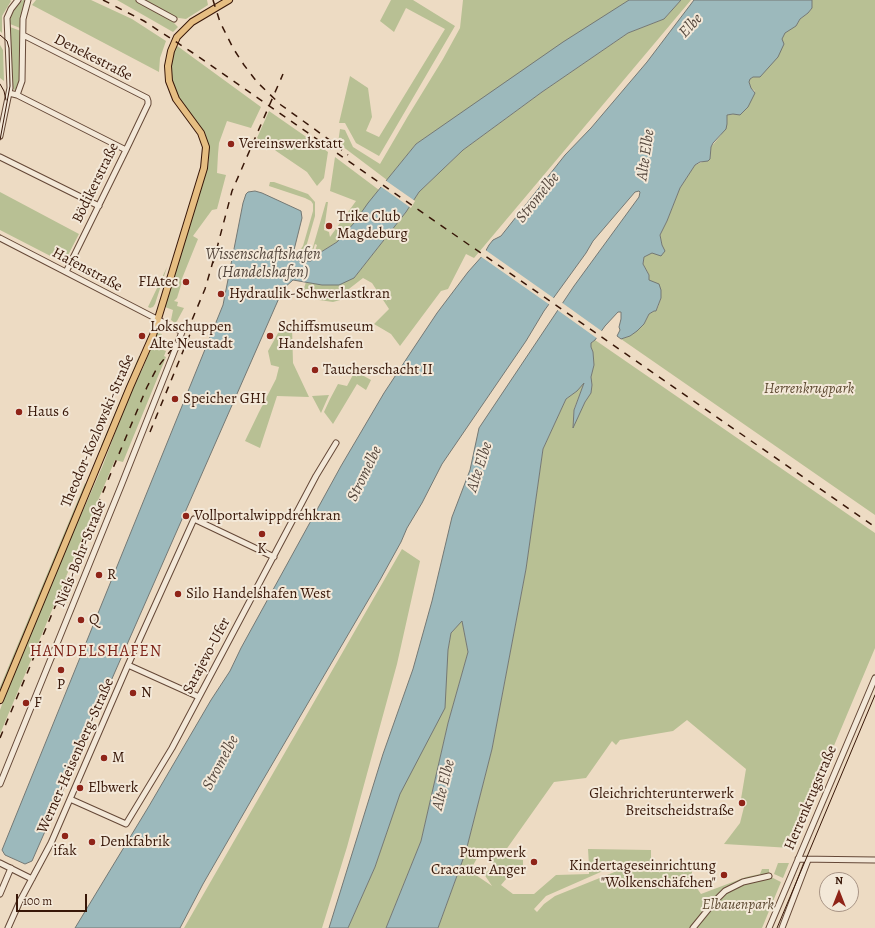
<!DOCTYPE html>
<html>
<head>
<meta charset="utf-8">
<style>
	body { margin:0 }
	#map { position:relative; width:875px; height:928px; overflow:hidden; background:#eddbc3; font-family:Alegreya,serif }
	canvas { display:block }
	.north { position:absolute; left:819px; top:872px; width:40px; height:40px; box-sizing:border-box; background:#f3e8d8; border:1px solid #a89485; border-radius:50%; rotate:0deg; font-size:11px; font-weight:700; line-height:16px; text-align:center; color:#381708 }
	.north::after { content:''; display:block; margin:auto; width:14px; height:18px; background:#8f2418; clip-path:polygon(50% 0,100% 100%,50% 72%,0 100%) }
	.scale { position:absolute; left:16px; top:894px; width:71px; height:18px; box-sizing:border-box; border:2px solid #381708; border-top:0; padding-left:5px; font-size:12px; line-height:14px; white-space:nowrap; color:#381708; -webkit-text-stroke:3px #f3e8d8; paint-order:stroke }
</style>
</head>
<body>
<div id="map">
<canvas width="875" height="928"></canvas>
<div class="north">N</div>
<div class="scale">100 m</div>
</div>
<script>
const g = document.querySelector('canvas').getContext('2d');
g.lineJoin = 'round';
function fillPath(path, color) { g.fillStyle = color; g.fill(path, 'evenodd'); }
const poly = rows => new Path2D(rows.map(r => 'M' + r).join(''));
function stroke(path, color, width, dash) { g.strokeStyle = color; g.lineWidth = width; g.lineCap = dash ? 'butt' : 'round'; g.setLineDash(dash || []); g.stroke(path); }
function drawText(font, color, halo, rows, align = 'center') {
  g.font = font + ' Alegreya,serif'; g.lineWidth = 4; g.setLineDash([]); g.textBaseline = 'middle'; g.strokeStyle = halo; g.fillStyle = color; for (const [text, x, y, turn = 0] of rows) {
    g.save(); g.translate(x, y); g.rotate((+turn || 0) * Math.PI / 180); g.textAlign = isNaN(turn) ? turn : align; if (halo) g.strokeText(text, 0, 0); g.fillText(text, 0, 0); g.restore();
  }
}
const green = poly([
	[0,0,10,0,11,1,2,16,2,33,0,31],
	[23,0,26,0,22,11,20,28,10,24,10,18,14,8],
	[36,0,91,0,132,19,166,41,160,58,159,72,32,5],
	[117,0,207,0,208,5,186,19,172,17,171,20,178,27,173,32],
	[391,0,413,0,455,26,379,156,356,143,345,123,339,123,350,76,368,88,372,117,366,131,379,137,445,29,406,8,394,32,380,21],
	[463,0,629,0,416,144,387,180,338,143,340,129,345,130,353,147,380,164,408,116,443,59,460,28],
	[681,0,691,0,474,258,466,254,448,289,441,291,400,346,391,334,374,324,389,309,372,283,363,278,345,292,347,298,333,302,305,298,303,291,306,282,322,285,354,278,406,212,419,192,463,150,542,92,628,33,664,19],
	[812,0,875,0,875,515,621,339,630,336,644,324,649,314,654,311,656,311,658,307,661,298,649,280,649,275,643,264,644,257,662,245,660,235,667,221,680,188,695,165,710,159,711,147,721,135,727,115,733,114,755,91,751,88,749,82,750,79,753,77,760,77,767,68,785,32,796,26,800,19,808,13,812,8],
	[10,27,21,31,20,81,17,89,14,90,12,87],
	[0,45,3,50,4,81,0,78],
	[176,45,261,107,251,128,227,121,219,143,218,154,217,173,226,175,217,209,212,210,193,236,198,239,181,281,182,282,177,298,174,301,178,302,177,306,184,308,177,321,175,323,171,320,173,310,165,307,208,166,209,157,209,149,205,133,199,124,179,98,172,80,171,59],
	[269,111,328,152,324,178,317,186,307,172,257,138],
	[335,157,379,190,354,223,337,242,313,257,317,245,315,244,312,254,311,254,326,202,328,202,324,230,329,232,330,237,356,201,330,191],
	[270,182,274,182,308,194,315,202,315,216,304,254,302,254,300,250,303,246,313,211,313,204,311,201,305,198,269,186],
	[0,192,79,234,64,263,0,230],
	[167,267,155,304,153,307,150,308,148,307],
	[282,326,292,327,293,363,309,397,277,396,260,448,245,441,259,412,276,379,279,367,271,365,268,351],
	[157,333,162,334,157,348,166,351,164,356,166,357,123,462,115,460,0,734,0,710,8,688,73,530,85,506,103,465,130,393,143,368],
	[595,340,875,533,875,648,791,848,724,844,740,823,744,807,746,802,741,799,746,769,687,720,673,731,620,740,616,745,612,741,586,778,554,782,503,854,511,859,523,860,523,865,518,865,501,885,513,894,534,894,556,875,589,874,589,871,603,871,546,896,534,909,537,912,544,904,555,896,617,871,682,872,692,863,692,881,701,894,746,877,760,874,762,869,769,869,769,876,781,882,762,928,438,928,466,851,492,749,526,569,543,449,566,399,577,391,585,381,574,409,573,427,585,402,591,393,592,385,591,377,594,365,593,352,591,347,591,343],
	[482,849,494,866,484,874,492,886,470,871],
	[139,356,140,356,101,448,101,446],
	[355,371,371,380,366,390,357,384,333,424,324,412,330,399,338,384,347,386],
	[329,395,321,413,312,396],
	[85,483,86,484,0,690,0,687],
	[402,549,420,561,397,664,347,847,322,928,184,928],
	[462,620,468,652,448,723,421,841,386,928,348,928,375,867,448,650,451,633],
	[588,849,651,850,651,865,589,865],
	[778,863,789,863,783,878,774,874]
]);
const water = poly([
	[629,0,681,0,664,19,628,33,542,92,463,150,419,192,406,212,354,278,339,285,322,285,293,280,283,289,32,861,25,864,5,855,2,850,223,305,243,203,246,194,248,192,255,191,262,193,301,211,302,218,293,254,299,261,311,261,313,257,337,242,354,223,368,203,416,144,563,42,629,0],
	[694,0,812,0,812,8,808,13,800,19,796,26,785,33,782,39,784,44,778,57,760,77,753,77,750,79,749,82,751,88,755,93,748,107,740,115,733,114,727,115,727,124,726,129,713,143,711,147,710,159,708,161,700,162,695,165,680,188,667,221,660,235,662,245,665,251,661,256,652,253,644,257,643,264,649,275,649,280,659,284,661,290,661,298,656,311,654,311,649,314,644,324,637,331,630,336,621,339,617,336,620,330,619,327,621,319,621,312,618,312,605,326,595,340,591,343,591,347,593,352,594,365,591,377,592,385,591,393,585,402,573,428,574,410,584,383,577,391,566,399,543,449,526,569,492,749,466,851,438,928,386,928,421,841,448,723,468,652,462,621,451,633,448,650,445,708,400,794,375,867,348,928,329,928,383,754,413,669,432,601,452,517,470,470,479,428,574,286,639,197,640,192,639,191,635,192,593,241,586,253,544,311,526,341,442,464,422,503,407,528,401,542,380,580,260,785,203,884,180,928,75,928,149,806,211,700,230,671,241,648,341,466,384,393,413,349,437,313,468,272,484,254,489,245,493,240,501,236,565,155,591,128,647,62,694,0]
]);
const pier = poly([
	[385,180,415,201,411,208,380,186],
	[484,249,555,299,550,305,480,256],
	[561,302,603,332,598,339,556,309]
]);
const minor = poly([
	[139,0,174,19],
	[23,35,147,98,148,101,148,104,126,150,66,272],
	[9,93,17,95,126,150],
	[17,95,22,81,23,19,28,0],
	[0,136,10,88,7,18,11,9,18,0],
	[0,157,99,206],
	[0,238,182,332,121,486,0,784],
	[128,665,199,697],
	[70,799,126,824,172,748,316,476,336,443],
	[798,859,875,860],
	[0,863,32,879],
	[0,894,11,868],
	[8,928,20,901,51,843,128,665,194,519,274,557],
	[693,928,715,901,725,891,743,882,769,876],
	[769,928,875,678],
	[782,928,808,860]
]);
const major = poly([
	[0,700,130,387,153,335,204,168,206,147,201,133,176,99,169,81,168,66,171,51,177,37,192,22,229,0]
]);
const tram = poly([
	[0,35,7,41,9,48,10,86,0,140],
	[0,84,4,91,6,100],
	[777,928,875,695]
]);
const rail = poly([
	[103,0,144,21,193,53,875,527],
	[213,0,220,22,233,48,244,65,257,82,281,105,331,141,348,155],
	[213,263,232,191,283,74],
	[150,432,195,322],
	[0,738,147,387,157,368,179,340,192,320,205,289,214,258]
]);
const markers = [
	[231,144,4,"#8f2418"],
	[329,226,4,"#8f2418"],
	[186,282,4,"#8f2418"],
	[221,294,4,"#8f2418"],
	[142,336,4,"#8f2418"],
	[270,336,4,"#8f2418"],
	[315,370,4,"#8f2418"],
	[175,399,4,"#8f2418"],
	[19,412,4,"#8f2418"],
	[186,516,4,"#8f2418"],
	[262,534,4,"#8f2418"],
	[99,575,4,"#8f2418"],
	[178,594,4,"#8f2418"],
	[81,620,4,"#8f2418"],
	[61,670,4,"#8f2418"],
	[133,693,4,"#8f2418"],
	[26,703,4,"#8f2418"],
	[104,758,4,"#8f2418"],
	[80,788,4,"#8f2418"],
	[742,803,4,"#8f2418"],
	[65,836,4,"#8f2418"],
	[92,842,4,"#8f2418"],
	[534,862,4,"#8f2418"],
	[724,875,4,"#8f2418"]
];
const streetNames = [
	["Denekestraße",93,58,27],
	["Bödikerstraße",96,183,-64],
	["Hafenstraße",87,270,28],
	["Theodor-Kozlowski-Straße",98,431,-67],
	["Niels-Bohr-Straße",81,554,-68],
	["Sarajevo-Ufer",207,656,-62],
	["Werner-Heisenberg-Straße",76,756,-66],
	["Herrenkrugstraße",811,798,-67]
];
const poiNames = [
	["Vereinswerkstatt",239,144],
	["Trike Club",337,217],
	["Magdeburg",337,234],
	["FIAtec",178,282,"right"],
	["Hydraulik-Schwerlastkran",229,294],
	["Lokschuppen",150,327],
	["Alte Neustadt",150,344],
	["Schiffsmuseum",278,327],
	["Handelshafen",278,344],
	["Taucherschacht II",323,370],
	["Speicher GHI",183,399],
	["Haus 6",27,412],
	["Vollportalwippdrehkran",194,516],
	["K",262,549,"center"],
	["R",107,575],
	["Silo Handelshafen West",186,594],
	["Q",89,620],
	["P",61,685,"center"],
	["N",141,693],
	["F",34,703],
	["M",112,758],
	["Elbwerk",88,788],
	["Gleichrichterunterwerk",734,794,"right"],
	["Breitscheidstraße",734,811,"right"],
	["Denkfabrik",100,842],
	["ifak",65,851,"center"],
	["Pumpwerk",526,853,"right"],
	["Cracauer Anger",526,870,"right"],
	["Kindertageseinrichtung",716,866,"right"],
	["\"Wolkenschäfchen\"",716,883,"right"]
];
const parkNames = [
	["Herrenkrugpark",809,389],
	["Elbauenpark",738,905]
];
const waterNames = [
	["Elbe",691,26,-47],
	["Alte Elbe",646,155,-82],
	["Stromelbe",538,198,-51],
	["Wissenschaftshafen",263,255],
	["(Handelshafen)",263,273],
	["Alte Elbe",480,467,-72],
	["Stromelbe",365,474,-64],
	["Stromelbe",221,763,-62],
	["Alte Elbe",444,785,-76]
];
const neighbourhoodNames = [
	["HANDELSHAFEN",96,652]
];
fillPath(green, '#b8c094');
fillPath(water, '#9cb9bc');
stroke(water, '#747874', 1);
fillPath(pier, '#eddbc3');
stroke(minor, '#654837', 7);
stroke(major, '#381708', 8);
stroke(minor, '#f3e8d8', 5);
stroke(major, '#e6be82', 6);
stroke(tram, '#381708', 1);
stroke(rail, '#381708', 1.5, [7, 7]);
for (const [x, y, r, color] of markers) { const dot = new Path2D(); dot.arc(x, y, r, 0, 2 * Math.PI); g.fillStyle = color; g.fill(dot); stroke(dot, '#f3e8d8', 1.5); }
drawText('15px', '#381708', '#f3e8d8', streetNames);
drawText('15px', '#381708', '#f3e8d8', poiNames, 'left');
drawText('italic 15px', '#5e4a32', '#f3e8d8', parkNames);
drawText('italic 16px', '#56483e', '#f3e8d8', waterNames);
g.letterSpacing = '1px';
drawText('16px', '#7a1f14', '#f3e8d8', neighbourhoodNames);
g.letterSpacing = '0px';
</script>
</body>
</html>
